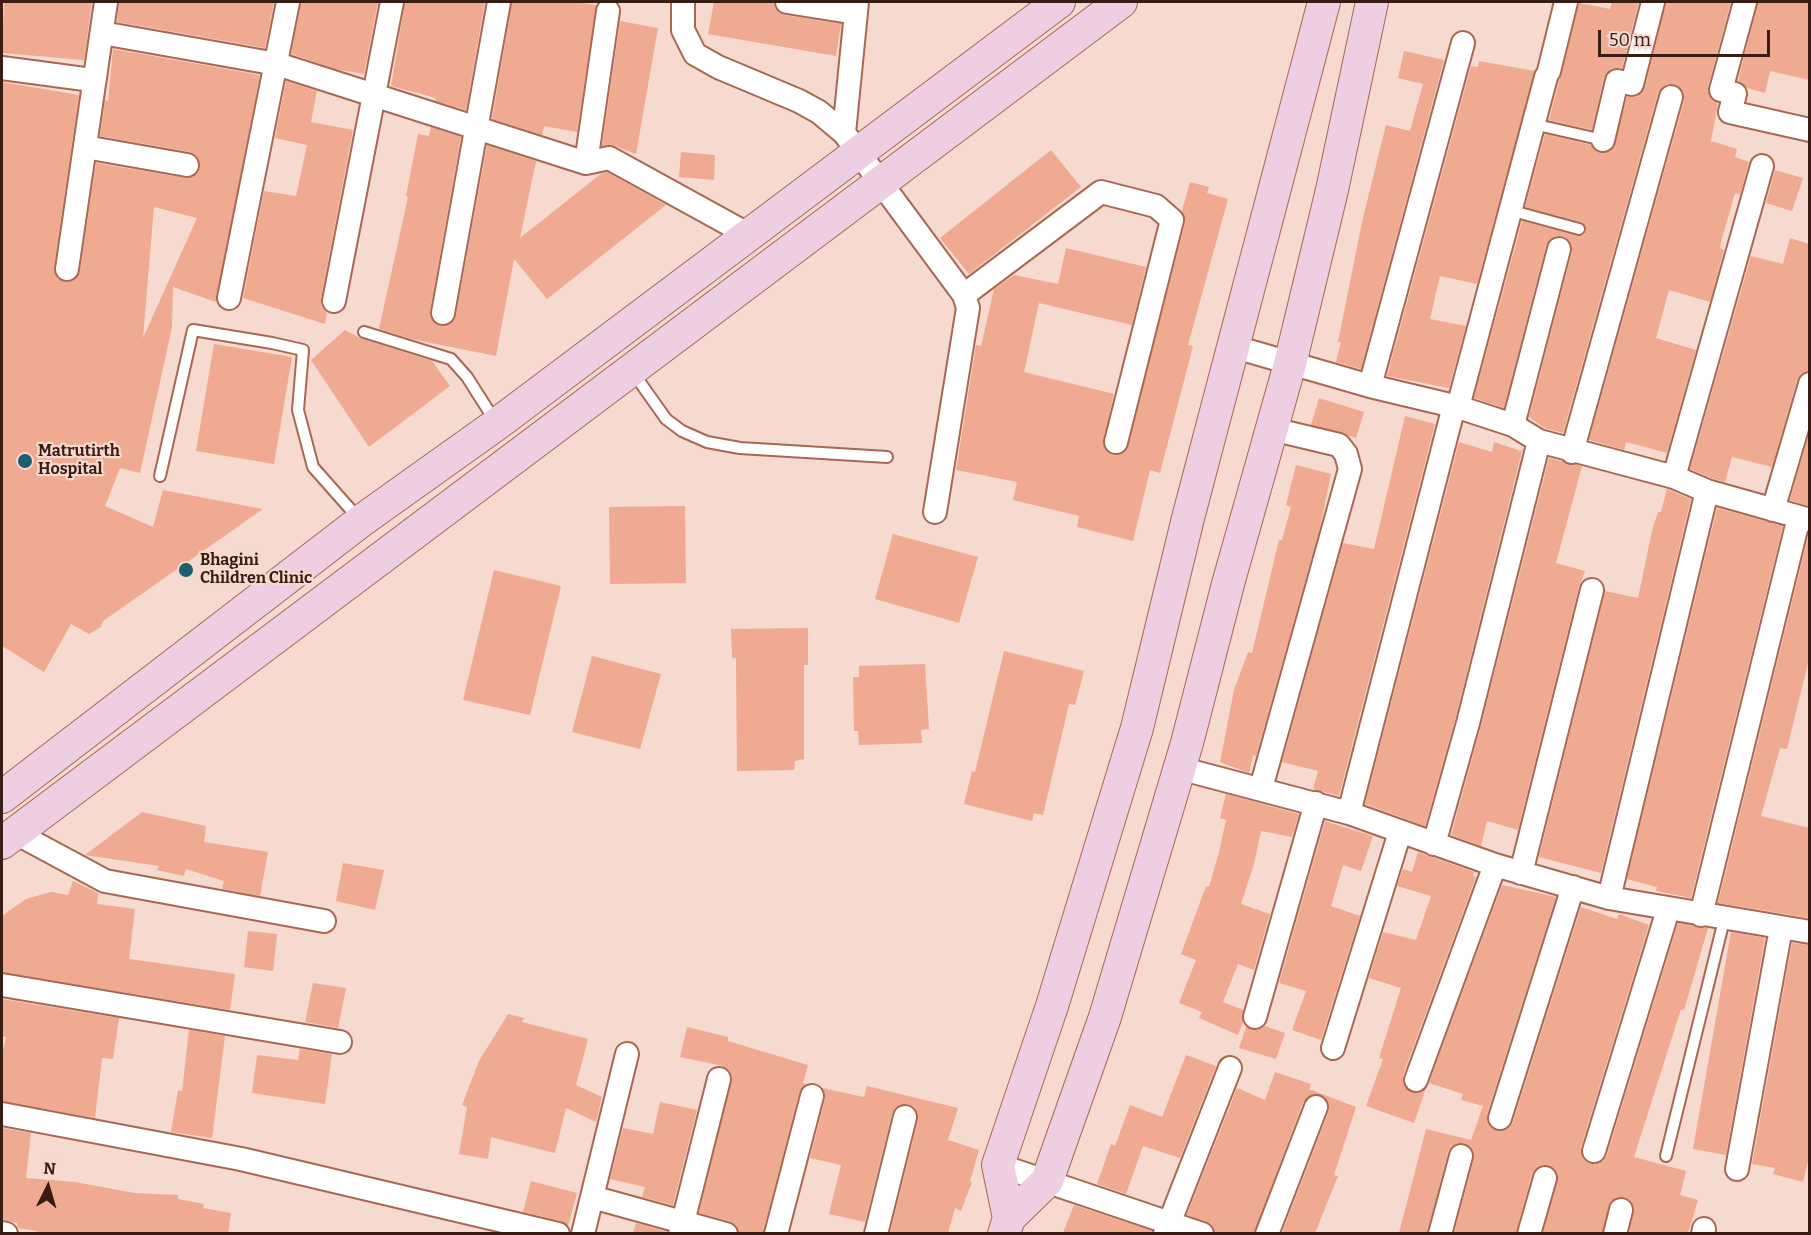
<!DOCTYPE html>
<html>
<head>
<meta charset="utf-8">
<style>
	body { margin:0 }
	#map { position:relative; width:1811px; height:1235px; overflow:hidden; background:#f6d9cf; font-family:Bitter,serif }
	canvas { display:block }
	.frame { position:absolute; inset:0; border:3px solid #371d14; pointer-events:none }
	.north { position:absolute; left:18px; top:1157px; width:60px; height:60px; -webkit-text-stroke:4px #f6d9cf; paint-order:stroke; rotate:5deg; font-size:16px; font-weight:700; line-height:24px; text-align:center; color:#371d14 }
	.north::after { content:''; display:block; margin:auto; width:21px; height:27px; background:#371d14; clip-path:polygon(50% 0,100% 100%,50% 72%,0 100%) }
	.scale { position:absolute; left:1598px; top:30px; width:172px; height:27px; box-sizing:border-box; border:3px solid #371d14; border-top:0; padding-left:8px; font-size:18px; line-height:21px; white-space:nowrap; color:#371d14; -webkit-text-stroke:4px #f6d9cf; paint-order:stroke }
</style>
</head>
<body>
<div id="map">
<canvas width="1811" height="1235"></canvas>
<div class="frame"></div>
<div class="north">N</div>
<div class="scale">50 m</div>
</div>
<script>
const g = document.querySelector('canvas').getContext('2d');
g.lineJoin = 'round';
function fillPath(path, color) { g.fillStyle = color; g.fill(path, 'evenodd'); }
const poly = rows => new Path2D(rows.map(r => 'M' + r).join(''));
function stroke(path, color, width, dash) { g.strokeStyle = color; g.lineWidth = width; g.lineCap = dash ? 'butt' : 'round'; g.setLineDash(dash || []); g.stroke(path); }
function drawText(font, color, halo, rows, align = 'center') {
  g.font = font + ' Bitter,serif'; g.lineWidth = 4.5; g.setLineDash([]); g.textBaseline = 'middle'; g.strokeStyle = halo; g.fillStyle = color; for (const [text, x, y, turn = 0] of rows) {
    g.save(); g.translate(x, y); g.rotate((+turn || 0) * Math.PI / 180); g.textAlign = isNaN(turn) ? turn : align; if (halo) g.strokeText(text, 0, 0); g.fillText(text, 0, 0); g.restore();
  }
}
const building = poly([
	[4,2,92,2,84,60,2,53],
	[119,2,274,2,265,48,117,22],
	[301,2,378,2,364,74,335,69,291,54],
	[405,2,485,2,466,110,435,101,436,98,391,86],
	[512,2,575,2,596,5,577,132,544,126,542,135,492,119],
	[714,2,774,2,778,12,784,15,841,24,836,56,708,34],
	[1612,2,1639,2,1622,68,1612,68,1604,77,1592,130,1549,120,1579,3,1610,9],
	[1666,2,1731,2,1708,86,1711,99,1718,103,1711,141,1737,149,1735,157,1749,162,1740,195,1735,193,1721,242,1720,248,1724,250,1710,302,1669,290,1656,338,1696,350,1667,453,1626,442,1624,450,1589,440,1684,101,1684,93,1675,84,1667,84,1658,93,1563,433,1544,428,1529,417,1572,252,1572,245,1563,236,1555,236,1546,246,1504,408,1474,398,1522,221,1577,236,1584,235,1586,230,1581,222,1525,207,1545,134,1591,145,1600,153,1613,149,1627,97,1637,97,1645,87],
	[1758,2,1809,2,1809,80,1770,71,1765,93,1747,88,1738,81],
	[620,21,658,28,636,154,615,146,602,146],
	[113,49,260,75,216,302,173,287,172,327,140,473,120,468,105,506,153,527,163,490,263,509,103,621,101,627,89,634,71,624,44,672,2,646,2,82,79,95,54,267,58,279,71,282,80,271,96,163,185,178,197,174,200,167,196,155,190,152,100,136,105,100,108,101],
	[154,207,197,218,143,338],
	[1404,51,1444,60,1361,369,1336,362,1341,342,1338,342,1362,222,1386,125,1410,131,1423,84,1398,78],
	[1479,61,1535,71,1477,284,1440,276,1430,319,1466,326,1449,388,1387,376,1471,66,1478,67],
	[286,81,317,91,311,122,353,130,321,298,321,306,327,312,325,324,243,298,264,191,296,196,307,145,275,138],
	[431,127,461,137,430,311,431,318,440,326,448,325,456,315,487,145,536,161,520,238,602,173,607,172,666,205,547,299,514,259,496,356,416,340,379,329,408,197,406,196,418,134,429,136],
	[1051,150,1081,187,969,274,940,238],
	[681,152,715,155,714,180,679,177],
	[1775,170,1803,178,1792,211,1766,203],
	[1190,182,1209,187,1207,193,1228,199,1188,345,1193,346,1160,473,1150,470,1133,541,1077,527,1079,516,1013,500,1017,482,956,470,976,345,981,346,994,289,1014,275,1058,284,1066,248,1146,267,1132,325,1039,303,1024,372,1114,394,1103,445,1112,455,1126,451,1185,223,1182,211],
	[1790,238,1809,244,1809,371,1801,374,1797,380,1772,467,1732,457,1725,482,1711,478,1690,469,1751,256,1783,264],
	[345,330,362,339,432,361,450,386,369,447,311,360],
	[214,344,292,357,274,464,196,451],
	[1319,398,1364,412,1356,438,1311,425],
	[1405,416,1435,424,1339,796,1313,789,1318,771,1282,762,1343,543,1374,549],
	[1809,434,1809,506,1790,500],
	[1459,442,1492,452,1494,442,1521,451,1523,447,1455,720,1425,826,1365,804],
	[1549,458,1582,466,1556,563,1585,571,1579,587,1518,830,1487,821,1481,846,1451,835,1481,726],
	[1296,465,1331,474,1320,528,1256,756,1253,755,1249,773,1220,762,1234,690,1248,652,1252,653,1279,540,1282,540,1291,507,1286,505],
	[1667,489,1691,499,1601,873,1539,857,1605,591,1638,598,1652,531,1658,512,1661,512],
	[685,506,686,583,610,584,609,507],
	[1717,508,1783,526,1691,898,1656,891,1657,887,1627,879],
	[1809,533,1809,659,1787,749,1780,748,1761,816,1809,828,1809,918,1718,903],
	[893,534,978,557,959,623,875,599],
	[494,570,561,586,530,715,463,700],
	[808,628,808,665,804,665,804,759,795,761,794,770,737,771,736,658,732,658,731,629],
	[1004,651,1084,671,1075,705,1069,704,1043,815,1034,813,1032,821,964,804,972,771,975,772],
	[592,656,661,674,640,749,572,732],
	[925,664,929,729,921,730,922,743,859,745,858,731,854,731,853,677,859,677,859,666],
	[1226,794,1299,814,1292,837,1261,831,1254,864,1241,904,1270,914,1254,970,1238,964,1223,1002,1243,1010,1243,1022,1238,1035,1199,1018,1202,1012,1179,1003,1196,960,1181,954,1206,886,1209,887,1219,852,1226,820,1220,818],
	[142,812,206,826,204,842,268,852,260,896,222,889,224,881,186,869,184,876,157,870,159,866,85,855],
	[1325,821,1373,836,1361,871,1343,865,1331,906,1360,916,1321,1040,1292,1030,1306,991,1279,983],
	[1418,852,1474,872,1473,876,1476,877,1403,1075,1403,1083,1411,1092,1419,1093,1426,1088,1414,1123,1366,1106,1383,1059,1379,1058,1401,988,1369,978,1383,932,1416,940,1417,937,1431,896,1397,886,1403,869,1412,872],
	[343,863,384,870,375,910,336,901],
	[73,881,98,893,97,904,135,909,129,959,235,974,230,1010,2,972,2,916,26,899,51,892,68,895],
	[1502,885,1556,897,1487,1114,1490,1127,1497,1131,1509,1128,1513,1122,1581,907,1617,919,1619,914,1649,925,1581,1147,1584,1160,1591,1164,1603,1161,1607,1155,1678,923,1708,928,1684,1010,1681,1009,1634,1157,1686,1171,1680,1195,1698,1200,1688,1233,1629,1233,1634,1207,1624,1197,1611,1201,1602,1233,1543,1233,1558,1175,1554,1168,1542,1165,1532,1174,1516,1233,1454,1233,1474,1159,1471,1147,1464,1143,1452,1146,1448,1152,1427,1233,1399,1233,1426,1129,1471,1140,1483,1106,1461,1100,1463,1094,1429,1083],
	[248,931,277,934,273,971,244,967],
	[1731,932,1765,938,1726,1155,1693,1149],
	[1792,943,1809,945,1809,1157,1803,1182,1773,1174,1775,1168,1752,1164],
	[313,983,346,988,338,1028,305,1022],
	[2,999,119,1018,113,1059,102,1058,95,1118,2,1101,2,1055,6,1037,2,1036],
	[508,1014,524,1018,522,1022,588,1039,576,1085,602,1097,596,1122,566,1108,555,1153,491,1137,488,1159,459,1154,467,1107,462,1105,479,1061],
	[1265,1026,1285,1033,1276,1059,1239,1048,1246,1027,1258,1030],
	[687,1027,728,1037,728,1041,808,1065,803,1083,806,1084,799,1093,763,1233,739,1233,736,1225,730,1221,699,1213,732,1076,723,1066,680,1057],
	[189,1030,225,1036,212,1138,171,1132,178,1090,182,1091],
	[300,1049,332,1054,325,1104,252,1093,257,1055,298,1060],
	[1186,1055,1216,1066,1180,1158,1143,1146,1126,1194,1097,1184,1111,1144,1115,1146,1130,1105,1162,1117],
	[1275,1072,1311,1084,1309,1089,1356,1107,1334,1175,1338,1176,1315,1233,1282,1233,1329,1111,1326,1098,1313,1094,1303,1102,1254,1233,1215,1233,1212,1225,1187,1215,1237,1088,1265,1100],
	[867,1086,958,1108,948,1140,979,1150,970,1181,972,1182,961,1211,955,1208,948,1233,890,1233,918,1120,915,1108,908,1104,896,1107,892,1114,865,1222,829,1214,841,1165,810,1158,825,1099,822,1088,864,1097],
	[660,1102,697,1110,673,1205,642,1197,645,1187,610,1179,623,1128,653,1134],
	[2,1128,31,1133,26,1178,75,1182,134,1193,178,1195,178,1199,204,1204,203,1208,231,1213,228,1233,37,1233,37,1231,18,1228,17,1223,2,1220],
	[531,1181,577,1193,568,1226,561,1221,523,1212],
	[1074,1205,1152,1231,1152,1233,1063,1233],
	[636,1223,667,1232,667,1233,633,1233]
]);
const lane = poly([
	[1533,124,1603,140],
	[1509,210,1579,229],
	[364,332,451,359,467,377,495,421],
	[632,371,666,419,682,431,707,442,740,448,887,457],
	[160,476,193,330,272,343,303,350,298,410,313,467,359,519],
	[1666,1156,1724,920]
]);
const street = poly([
	[683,2,683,30,695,54,718,67,799,101,819,112,844,133,964,295,968,308,935,512],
	[787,2,856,13],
	[1745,2,1721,90,1735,94,1730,112,1810,130],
	[102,33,277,64,586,163,609,158,749,235],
	[2,68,92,80],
	[1549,71,1566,2],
	[844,133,857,2],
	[1603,140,1617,81,1632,84,1653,2],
	[85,147,187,165],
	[586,163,608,11],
	[67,269,106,2],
	[964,295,1101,192,1156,206,1172,220,1116,442],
	[229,298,288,2],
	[334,301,392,2],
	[443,313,499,2],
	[1235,347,1370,386,1458,407,1513,425,1539,441,1674,477,1707,491,1810,520],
	[1370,386,1463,43],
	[1458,407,1546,77],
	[1513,425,1559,249],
	[1572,452,1671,97],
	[1674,477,1762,166],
	[1773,510,1810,384],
	[1179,768,1349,813,1495,865,1609,898,1810,932],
	[1261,788,1350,469,1346,454,1339,445,1272,429],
	[1349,813,1454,406],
	[14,832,105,881,324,921],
	[1434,844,1468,723,1539,441],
	[1521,873,1592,590],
	[1609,898,1707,491],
	[1701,915,1799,517],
	[2,985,340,1042],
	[1255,1017,1316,803],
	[1333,1048,1400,832],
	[1416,1080,1495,865],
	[2,1114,241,1159,558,1234],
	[1500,1118,1573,887],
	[1594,1151,1668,910],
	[998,1165,1202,1234],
	[1737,1169,1781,928],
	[592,1197,627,1054],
	[2,1233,6,1234],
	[583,1234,592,1197,726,1234],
	[680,1234,719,1079],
	[776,1234,812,1096],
	[876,1234,905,1117],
	[1165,1234,1230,1068],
	[1267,1234,1316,1107],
	[1440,1234,1461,1156],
	[1529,1234,1545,1178],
	[1615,1234,1621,1210],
	[1703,1234,1704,1229]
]);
const secondary = poly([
	[2,797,361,521,497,424,1059,2],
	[2,843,1121,2],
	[1009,1218,998,1165,1052,1006,1137,728,1188,518,1324,2],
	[1004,1234,1009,1218,1047,1181,1105,1017,1187,743,1228,584,1290,364,1332,190,1372,2]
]);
const markers = [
	[25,461,8,"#1b5f72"],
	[186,570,8,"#1b5f72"]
];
const poiNames = [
	["Matrutirth",38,452],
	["Hospital",38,470],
	["Bhagini",200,561],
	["Children Clinic",200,579]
];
fillPath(building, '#efaa91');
stroke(lane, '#a86851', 14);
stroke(street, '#a86851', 26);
stroke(secondary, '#a86851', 34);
stroke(lane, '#fff', 10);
stroke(street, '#fff', 22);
stroke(secondary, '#edcee3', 32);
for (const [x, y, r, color] of markers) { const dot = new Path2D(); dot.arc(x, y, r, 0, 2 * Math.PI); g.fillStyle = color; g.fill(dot); stroke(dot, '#f6d9cf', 2); }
drawText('bold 16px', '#371d14', '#f6d9cf', poiNames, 'left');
</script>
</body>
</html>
